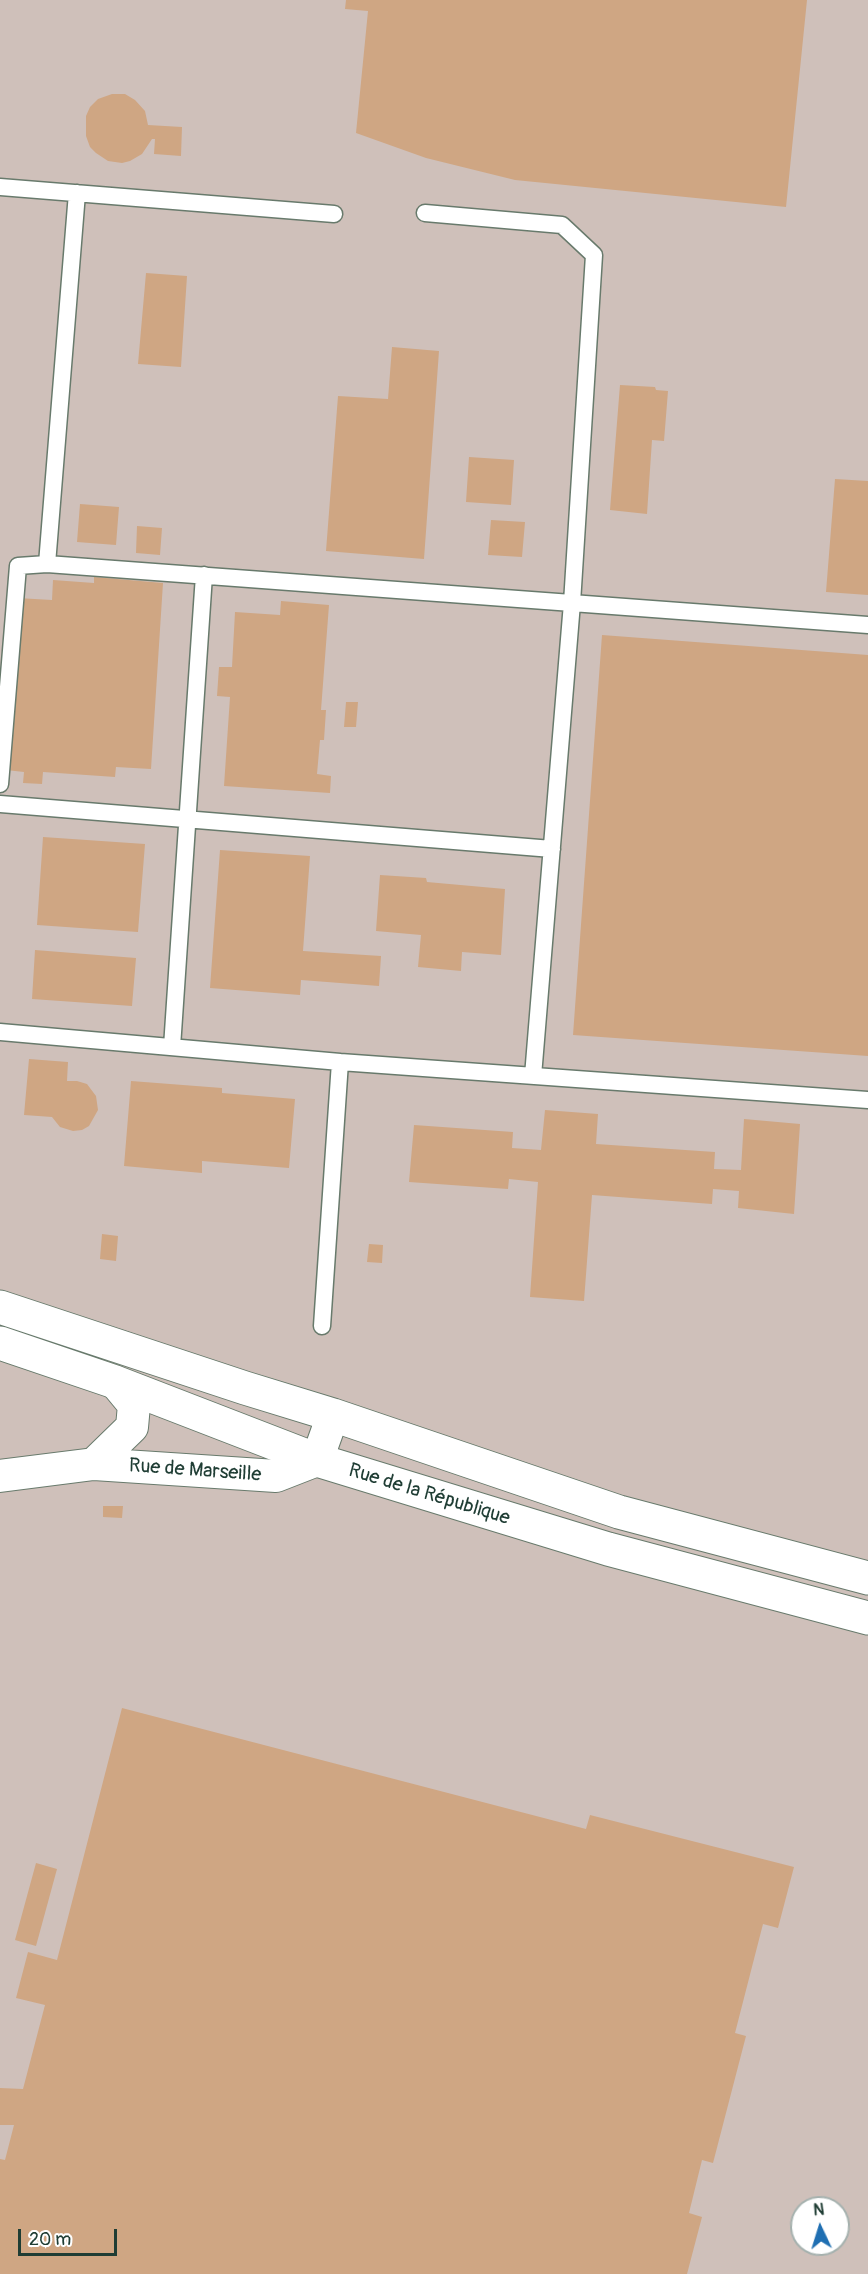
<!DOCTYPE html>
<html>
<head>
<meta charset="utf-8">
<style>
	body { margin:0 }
	#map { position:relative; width:868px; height:2274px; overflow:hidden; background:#efebd4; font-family:Pangolin,sans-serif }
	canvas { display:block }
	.north { position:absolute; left:790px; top:2196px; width:60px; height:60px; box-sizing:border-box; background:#fff; border:2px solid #a5b1ae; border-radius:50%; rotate:356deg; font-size:16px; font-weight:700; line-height:24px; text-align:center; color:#1f3d34 }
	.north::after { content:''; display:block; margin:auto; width:21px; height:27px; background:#1f6fb2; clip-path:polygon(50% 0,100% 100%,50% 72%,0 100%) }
	.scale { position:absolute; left:18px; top:2229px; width:99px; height:27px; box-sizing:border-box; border:3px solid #1f3d34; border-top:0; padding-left:8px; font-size:18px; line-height:21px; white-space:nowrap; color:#1f3d34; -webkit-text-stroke:4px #fff; paint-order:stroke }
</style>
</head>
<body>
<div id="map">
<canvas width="868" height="2274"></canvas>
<div class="north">N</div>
<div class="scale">20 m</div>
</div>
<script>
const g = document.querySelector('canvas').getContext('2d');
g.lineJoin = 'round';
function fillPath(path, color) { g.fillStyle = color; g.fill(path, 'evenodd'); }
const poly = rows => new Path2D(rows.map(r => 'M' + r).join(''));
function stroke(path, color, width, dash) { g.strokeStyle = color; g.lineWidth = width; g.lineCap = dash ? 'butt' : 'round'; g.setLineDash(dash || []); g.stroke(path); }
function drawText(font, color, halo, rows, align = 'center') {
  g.font = font + ' Pangolin,sans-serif'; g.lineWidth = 4.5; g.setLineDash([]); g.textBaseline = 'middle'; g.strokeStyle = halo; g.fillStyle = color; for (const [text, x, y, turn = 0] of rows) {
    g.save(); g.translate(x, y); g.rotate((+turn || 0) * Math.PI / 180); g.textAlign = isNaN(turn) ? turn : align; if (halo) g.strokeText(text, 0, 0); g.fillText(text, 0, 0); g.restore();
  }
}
const industrial = poly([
	[0,0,868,0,868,2274,0,2274],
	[802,2208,838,2208,838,2244,802,2244]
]);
const building = poly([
	[346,0,807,0,786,207,515,180,426,158,356,133,368,11,345,9],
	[112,94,125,94,135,100,145,111,148,125,182,127,181,156,154,154,155,139,152,139,142,154,130,161,122,163,108,161,96,153,90,147,86,136,86,116,90,107,98,99],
	[146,273,187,276,181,367,138,364],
	[392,347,439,351,424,559,326,551,338,396,388,399],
	[620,385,655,387,656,390,668,391,664,441,652,440,647,514,610,510],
	[469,457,514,460,511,505,466,502],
	[835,479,868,481,868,595,826,592],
	[80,504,119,507,116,545,77,542],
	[491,520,525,522,522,557,488,555],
	[137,526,162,528,160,555,136,553],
	[94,577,163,583,151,769,116,767,115,777,43,772,42,784,23,783,24,772,6,770,17,598,52,600,53,580,94,583],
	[281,601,329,605,321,710,326,710,324,740,320,740,317,774,331,776,330,793,224,786,230,697,217,696,219,667,232,667,235,612,280,615],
	[602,635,868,655,868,1056,573,1035],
	[346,702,358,702,356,727,344,727],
	[43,837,145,844,138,932,37,925],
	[220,850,310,856,303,951,381,956,379,986,301,980,300,995,210,988],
	[380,875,426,878,427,882,505,889,501,955,462,952,461,971,418,967,421,935,376,931],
	[35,950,136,958,132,1006,32,999],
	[29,1059,68,1062,67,1081,77,1081,87,1084,96,1096,98,1110,89,1126,82,1130,73,1131,60,1127,52,1117,24,1115],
	[131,1081,222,1088,222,1093,295,1099,289,1168,202,1161,202,1173,124,1166],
	[545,1110,598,1114,596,1144,715,1152,714,1169,741,1170,744,1119,800,1124,794,1214,738,1208,739,1191,713,1189,712,1204,592,1195,584,1301,530,1297,538,1182,509,1179,508,1189,409,1182,414,1125,513,1132,512,1148,541,1150],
	[102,1234,118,1236,116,1261,100,1259],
	[369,1244,383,1245,382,1263,367,1262],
	[103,1506,123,1506,122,1518,103,1517],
	[122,1708,586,1829,590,1815,794,1867,778,1928,763,1924,735,2033,746,2036,713,2163,702,2160,689,2213,702,2217,687,2274,0,2274,0,2159,5,2160,14,2125,0,2125,0,2088,23,2089,45,2005,16,1998,28,1952,57,1960],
	[36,1863,57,1869,36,1946,15,1940]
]);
const service = poly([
	[0,187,334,214],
	[77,193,47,564,868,625],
	[425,213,562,225,594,255,572,603,533,1076],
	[0,784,18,566,47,564],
	[0,804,552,849],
	[0,1032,340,1062,322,1326],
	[172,1047,204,575],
	[340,1062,868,1100]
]);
const minor = poly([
	[94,1464,132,1427,134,1405,115,1382],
	[0,1476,94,1464,276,1476,317,1460,333,1415]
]);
const secondary = poly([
	[0,1307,245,1388,333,1415,619,1512,868,1578],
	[0,1343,115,1382,317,1460,608,1549,868,1618]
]);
const streetNames = [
	["Rue de Marseille",195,1471,4],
	["Rue de la République",429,1495,17]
];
fillPath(industrial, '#cfc0ba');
fillPath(building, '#cfa683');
stroke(service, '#687a6c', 19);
stroke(minor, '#687a6c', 34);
stroke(secondary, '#687a6c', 35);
stroke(service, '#fff', 16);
stroke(minor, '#fff', 32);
stroke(secondary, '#fff', 33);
drawText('20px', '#1f3d34', '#fff', streetNames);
</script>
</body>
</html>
